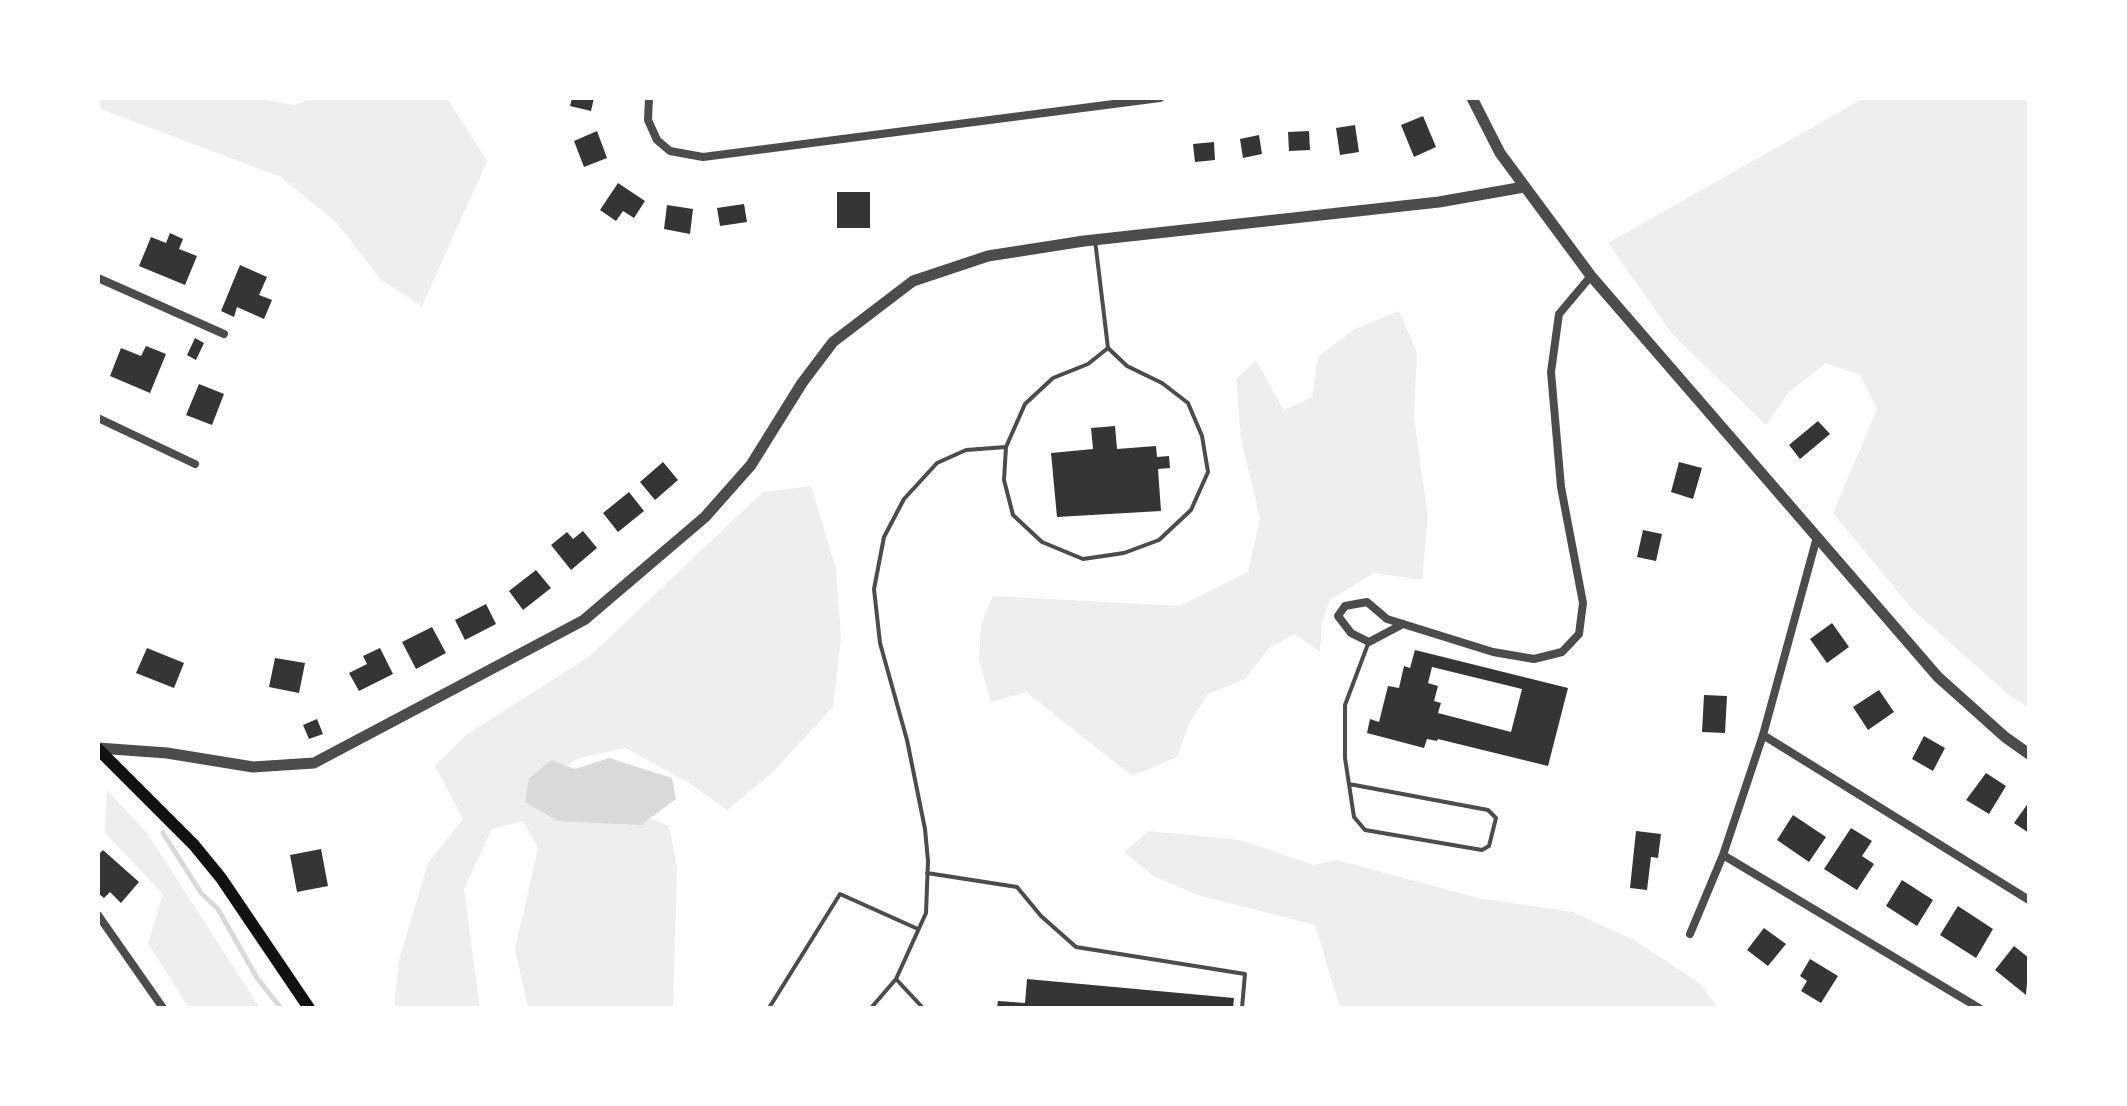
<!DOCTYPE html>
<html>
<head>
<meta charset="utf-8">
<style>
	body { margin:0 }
	#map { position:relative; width:2127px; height:1106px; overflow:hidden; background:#fff; font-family:"Fira Sans",sans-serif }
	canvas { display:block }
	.frame { position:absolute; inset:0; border:100px solid #fff; pointer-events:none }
</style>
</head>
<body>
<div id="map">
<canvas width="2127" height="1106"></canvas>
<div class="frame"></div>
</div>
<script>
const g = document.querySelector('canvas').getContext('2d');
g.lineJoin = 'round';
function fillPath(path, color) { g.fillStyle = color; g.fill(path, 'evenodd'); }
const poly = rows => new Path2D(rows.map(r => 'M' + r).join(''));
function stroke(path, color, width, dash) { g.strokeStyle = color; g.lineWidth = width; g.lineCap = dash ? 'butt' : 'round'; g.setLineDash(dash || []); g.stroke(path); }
const green = poly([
	[98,98,255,98,295,105,312,98,447,98,487,161,422,306,381,280,336,222,281,177,98,108],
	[1864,98,2022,98,2029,104,2029,708,2009,695,1912,609,1833,513,1877,409,1860,375,1826,363,1789,392,1766,425,1673,335,1608,243],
	[1399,311,1417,352,1414,418,1428,517,1422,580,1374,573,1330,600,1322,623,1320,652,1295,634,1269,648,1245,679,1208,694,1189,724,1177,757,1132,776,1026,692,991,702,979,661,981,623,993,596,1180,606,1248,572,1260,518,1241,439,1236,379,1256,360,1284,410,1312,397,1318,357,1353,330],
	[811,486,836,569,841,638,833,707,772,773,727,810,689,783,626,748,579,758,549,777,669,826,677,867,673,1008,528,1008,515,949,538,848,523,821,492,829,464,889,480,1008,394,1008,399,960,428,863,463,819,435,766,466,735,590,656,763,492],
	[107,790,147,833,260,1008,189,1008,148,943,163,894,105,833],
	[1149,831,1240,840,1314,865,1337,860,1478,898,1573,912,1634,940,1701,984,1718,1008,1340,1008,1315,925,1198,895,1155,877,1124,852]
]);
const water = poly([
	[609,758,672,778,676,799,641,825,558,821,525,802,529,779,551,760,575,769]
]);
const stream = poly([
	[163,833,201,893,218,909,257,978,281,1008]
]);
const building = poly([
	[572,98,594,98,591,111,570,106],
	[1423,116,1436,147,1414,157,1401,125],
	[1355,125,1359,152,1340,155,1336,128],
	[597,131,607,158,584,167,574,141],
	[1309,131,1310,150,1289,151,1288,132],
	[1259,135,1262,154,1243,158,1240,139],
	[1214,142,1215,160,1195,162,1193,144],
	[618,183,645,201,634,218,623,211,616,221,600,210],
	[837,192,870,192,870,228,837,228],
	[744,204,747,222,720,226,717,208],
	[667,205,693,209,690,234,664,229],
	[170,233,183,239,179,249,197,256,185,285,139,266,151,237,166,243],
	[240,265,267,277,259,295,272,300,264,319,237,307,234,317,221,311],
	[195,338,204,343,196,360,187,355],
	[146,346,166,354,150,393,110,376,121,348,141,356],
	[199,384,224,394,212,425,186,415],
	[1818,421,1830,434,1800,459,1789,445],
	[1115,426,1117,449,1156,446,1157,457,1169,456,1170,468,1158,469,1161,511,1057,517,1051,453,1093,449,1091,428],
	[663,462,678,480,655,500,640,482],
	[1679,462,1702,468,1693,499,1671,492],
	[629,492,644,511,618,532,603,513],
	[1643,530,1662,534,1656,561,1637,557],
	[583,531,597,548,571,570,551,545,567,532,573,539],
	[536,570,551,588,523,610,509,591],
	[486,604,496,624,465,640,455,620],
	[1832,623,1849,647,1827,663,1810,639],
	[432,627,446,653,416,669,402,642],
	[147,648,184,663,174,688,136,673],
	[380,648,393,674,359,691,349,673,367,664,363,656],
	[1415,650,1568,688,1548,766,1438,739,1437,741,1427,739,1424,748,1367,733,1370,719,1379,722,1388,686,1399,688,1404,666,1410,668],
	[1432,667,1522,689,1511,732,1438,713,1441,703,1434,701,1438,686,1428,683],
	[275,658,305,663,299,693,269,687],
	[1879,690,1894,712,1868,730,1853,707],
	[1704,695,1727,696,1725,733,1702,732],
	[317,719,323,734,309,739,303,725],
	[1924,736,1945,748,1933,771,1912,759],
	[1986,773,2006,786,1989,814,1966,800],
	[2029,802,2029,833,2014,823],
	[1793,815,1826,837,1809,862,1777,840],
	[1851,828,1872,841,1862,856,1874,864,1857,890,1824,869],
	[1636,831,1661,834,1658,858,1651,857,1647,890,1630,888],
	[321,849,328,886,297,892,290,855],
	[103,850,139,882,121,903,110,892,104,898,98,893,98,855],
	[1902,880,1933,900,1917,926,1886,906],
	[1958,906,1993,929,1976,958,1940,935],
	[1764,928,1786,944,1768,966,1747,950],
	[2014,946,2029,958,2026,995,1995,970],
	[1810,959,1838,976,1821,1003,1801,991,1807,981,1800,976],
	[1027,979,1234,998,1233,1008,997,1008,998,1001,1025,1003]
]);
const service = poly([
	[1006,447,1004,480,1013,515,1042,542,1083,559,1124,553,1159,540,1191,510,1208,472,1202,436,1188,403,1162,383,1127,366,1108,348],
	[1349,784,1488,810,1496,818,1489,846,1482,850,1365,830,1354,817,1345,758,1345,705,1368,644],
	[927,873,1017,887,1041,916,1076,947,1245,974,1242,1008],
	[896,979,923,1008],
	[769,1008,840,894,918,929],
	[871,1008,896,979,926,913,928,861,925,829,907,740,880,643,874,589,884,537,904,499,937,463,966,450,1006,447,1025,404,1053,378,1088,364,1108,348,1095,240]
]);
const minor = poly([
	[649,98,648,120,657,140,670,151,703,157,1160,98],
	[98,278,224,334],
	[98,418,195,464],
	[1403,624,1369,642,1351,633,1338,616,1345,606,1367,602,1387,619,1493,652,1534,659,1562,652,1579,634,1583,603,1561,487,1551,372,1559,314,1591,276],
	[1763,735,2029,900],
	[1723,855,1979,1008],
	[98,915,163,1008],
	[1690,934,1723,855,1763,735,1817,537]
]);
const tertiary = poly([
	[1472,98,1500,153,1591,276,1938,677,2005,737,2029,754],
	[98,748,167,753,253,767,314,763,584,620,705,517,751,465,802,383,833,342,913,281,988,256,1084,241,1439,202,1524,187]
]);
const secondary = poly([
	[98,749,194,845,221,878,309,1008]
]);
fillPath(green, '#eee');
fillPath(water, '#d9d9d9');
stroke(stream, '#d9d9d9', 5);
fillPath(building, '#353535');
stroke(service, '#4c4c4c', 4);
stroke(minor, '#4c4c4c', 8);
stroke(tertiary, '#4c4c4c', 11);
stroke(secondary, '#111', 12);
</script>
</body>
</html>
